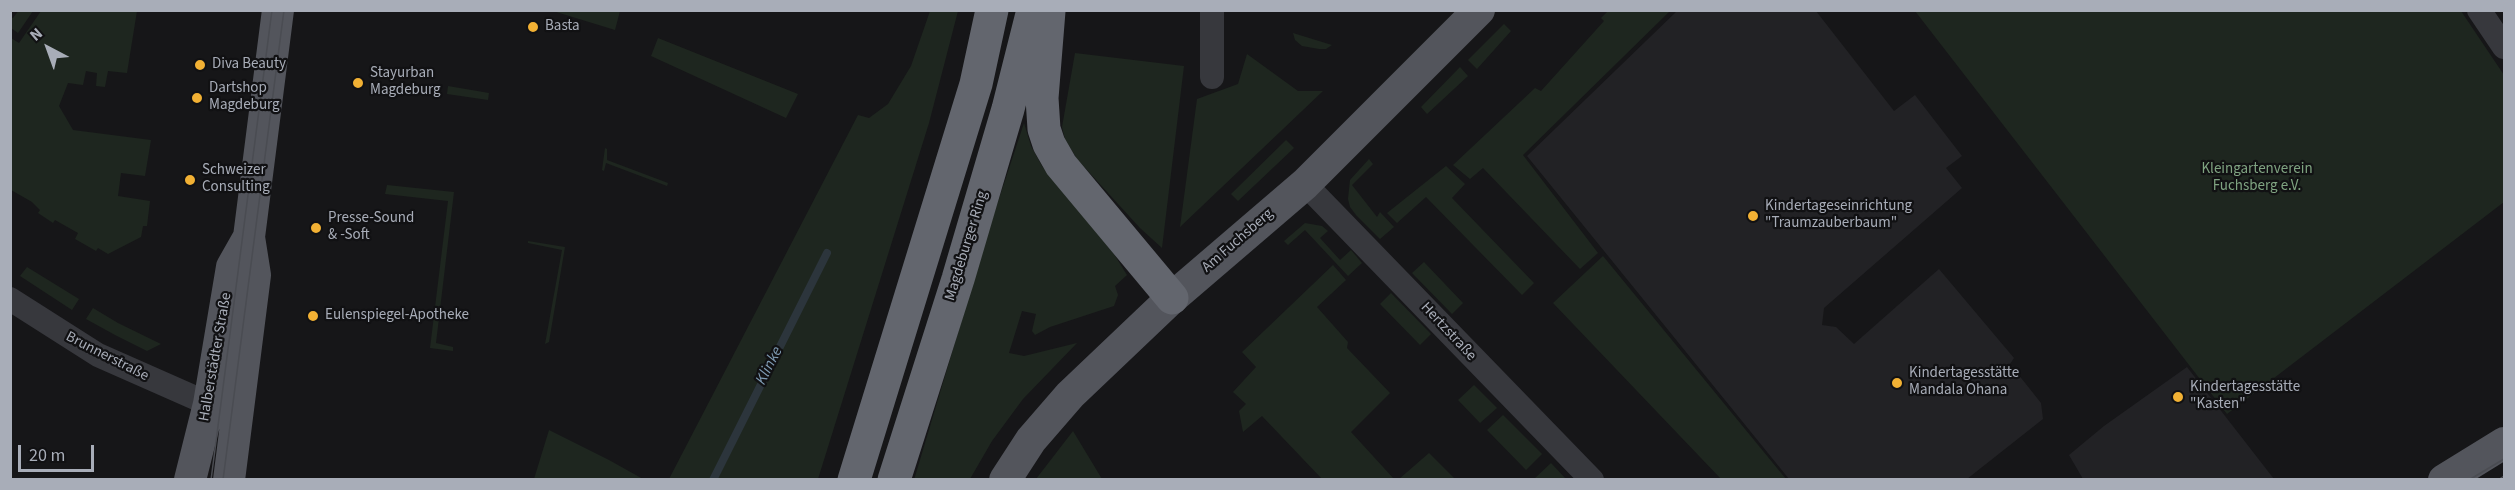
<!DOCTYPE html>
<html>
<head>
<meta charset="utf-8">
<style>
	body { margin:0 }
	#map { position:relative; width:2515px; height:490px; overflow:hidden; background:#161618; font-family:"Source Sans 3",sans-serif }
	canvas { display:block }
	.frame { position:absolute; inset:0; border:12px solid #a8adb8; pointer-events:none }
	.north { position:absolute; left:18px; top:18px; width:60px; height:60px; -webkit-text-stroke:4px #111113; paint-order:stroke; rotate:319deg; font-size:16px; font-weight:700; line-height:24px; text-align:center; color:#a8adb8 }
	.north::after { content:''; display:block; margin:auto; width:21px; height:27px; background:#a8adb8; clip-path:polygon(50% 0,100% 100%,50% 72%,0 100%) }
	.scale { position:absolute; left:18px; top:445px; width:76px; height:27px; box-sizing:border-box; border:3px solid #a8adb8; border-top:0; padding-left:8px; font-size:18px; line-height:21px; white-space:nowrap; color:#a8adb8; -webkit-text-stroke:4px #111113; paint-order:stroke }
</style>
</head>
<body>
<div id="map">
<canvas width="2515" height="490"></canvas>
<div class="frame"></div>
<div class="north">N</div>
<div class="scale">20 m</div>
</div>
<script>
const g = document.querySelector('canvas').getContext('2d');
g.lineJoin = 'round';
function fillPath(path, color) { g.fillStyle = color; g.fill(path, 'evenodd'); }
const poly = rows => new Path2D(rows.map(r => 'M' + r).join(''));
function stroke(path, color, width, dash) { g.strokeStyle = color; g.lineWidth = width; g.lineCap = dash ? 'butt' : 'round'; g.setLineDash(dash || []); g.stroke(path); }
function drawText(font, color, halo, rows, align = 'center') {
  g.font = font + ' "Source Sans 3",sans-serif'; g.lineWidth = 4.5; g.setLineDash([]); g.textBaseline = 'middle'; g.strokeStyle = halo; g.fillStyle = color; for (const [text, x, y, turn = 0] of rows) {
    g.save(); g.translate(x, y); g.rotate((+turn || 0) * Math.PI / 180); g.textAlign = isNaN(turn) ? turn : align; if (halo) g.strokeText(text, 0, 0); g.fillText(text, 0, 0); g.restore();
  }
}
const built = poly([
	[1677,11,1816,11,1894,111,1915,95,1962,156,1946,168,1962,188,1824,308,1822,325,1836,327,1854,344,1939,269,2014,358,2010,364,2041,403,2043,419,1967,479,1789,479,1527,156],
	[2187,367,2274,479,2083,479,2069,455,2104,426]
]);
const green = poly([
	[19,10,33,11,18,33,11,28,10,17,13,18],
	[41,11,137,11,127,73,108,71,105,87,96,86,97,73,86,71,83,85,68,83,59,106,73,130,151,140,145,176,121,173,118,196,150,201,147,226,143,226,141,237,108,254,98,248,96,251,75,239,78,233,55,220,53,223,38,213,40,210,32,202,11,190,11,38,19,43],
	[553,11,620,11,615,30],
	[930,11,958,11,929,123,818,479,669,479,858,115,869,118,888,104,911,66],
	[1608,11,1670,11,1523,155,1598,253,1580,269,1483,168,1470,179,1453,165,1535,88,1541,91,1604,21,1601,18],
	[1915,11,2461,11,2504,75,2504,202,2227,414],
	[1504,24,1511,31,1477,69,1468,60],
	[1293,33,1332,45,1326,49,1319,49,1302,46,1295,40],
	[658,38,798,94,786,118,651,56],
	[1075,53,1184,66,1162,248,1140,228,1077,159,1065,139,1062,127],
	[1247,54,1298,91,1323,91,1180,227,1197,99,1238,84],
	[1460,67,1468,76,1427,114,1421,107],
	[448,86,489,93,488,100,447,94],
	[1024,123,1031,146,1042,166,1114,254,1127,275,1115,286,1118,295,1114,306,1050,327,1035,335,1032,331,1036,314,1022,311,1009,353,1024,356,1077,343,1023,399,992,441,970,479,914,480,987,235],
	[1286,140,1294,148,1238,201,1231,194],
	[605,148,607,149,607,160,668,183,667,186,606,163,604,171,602,170],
	[1369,159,1373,164,1352,185,1377,217,1380,212,1394,227,1380,239,1356,215,1350,207,1348,199,1350,180],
	[1446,166,1465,184,1452,198,1534,283,1522,295,1426,197,1397,223,1387,213],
	[387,185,454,192,436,343,453,347,453,351,430,348,448,201,385,194],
	[1305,223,1322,226,1328,231,1320,238,1340,260,1351,250,1362,263,1348,276,1305,230,1288,245,1284,241],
	[528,241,565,247,549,342,545,344,562,250,528,243],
	[1603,256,1786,479,1721,479,1553,303],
	[1424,262,1463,303,1452,314,1412,273],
	[1333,265,1346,280,1317,307,1348,342,1347,348,1390,393,1351,432,1394,479,1322,479,1262,416,1243,432,1239,411,1246,404,1233,392,1256,367,1242,352],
	[27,267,79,299,72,310,20,276],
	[1391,293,1431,334,1420,345,1380,304],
	[93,308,118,323,161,344,147,351,115,335,86,319],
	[1474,385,1497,408,1480,423,1458,400],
	[1503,415,1542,454,1526,470,1487,430],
	[549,430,609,460,643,479,534,479],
	[1073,431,1102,479,1036,479],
	[1429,453,1455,479,1399,479],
	[1551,463,1566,479,1536,479,1535,478]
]);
const stream = poly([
	[713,480,827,253]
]);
const minor = poly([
	[1212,10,1212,77],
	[2479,10,2504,47],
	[1305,184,1592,480],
	[10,299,98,355,209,404]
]);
const major = poly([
	[190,480,209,404,232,267,249,237],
	[229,480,255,275,249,237,278,10],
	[1005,480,1031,440,1070,395,1172,298,1305,184,1479,10],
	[2444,480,2504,443]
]);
const highway = poly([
	[1049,11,1042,98,1044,129,1049,144,1061,165,1172,298],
	[854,480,976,84,992,10],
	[894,480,958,279,1008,109,1033,10]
]);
const tram = poly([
	[211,480,272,10],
	[223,480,284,10],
	[2469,480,2504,459],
	[2498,480,2504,476]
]);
const markers = [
	[533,27,6,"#f2b134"],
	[200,65,6,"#f2b134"],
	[358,83,6,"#f2b134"],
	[197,98,6,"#f2b134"],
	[190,180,6,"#f2b134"],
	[1753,216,6,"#f2b134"],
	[316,228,6,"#f2b134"],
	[313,316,6,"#f2b134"],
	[1897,383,6,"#f2b134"],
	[2178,397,6,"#f2b134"]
];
const poiNames = [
	["Basta",545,27],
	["Diva Beauty",212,65],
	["Stayurban",370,74],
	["Magdeburg",370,91],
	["Dartshop",209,89],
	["Magdeburg",209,106],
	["Schweizer",202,171],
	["Consulting",202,188],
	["Kindertageseinrichtung",1765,207],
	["\"Traumzauberbaum\"",1765,224],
	["Presse-Sound",328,219],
	["& -Soft",328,236],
	["Eulenspiegel-Apotheke",325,316],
	["Kindertagesstätte",1909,374],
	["Mandala Ohana",1909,391],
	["Kindertagesstätte",2190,388],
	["\"Kasten\"",2190,405]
];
const parkNames = [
	["Kleingartenverein",2257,170],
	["Fuchsberg e.V.",2257,187]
];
const streetNames = [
	["Am Fuchsberg",1238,241,-41],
	["Magdeburger Ring",967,246,-73],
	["Hertzstraße",1448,332,47],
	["Brunnerstraße",107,357,27],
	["Halberstädter Straße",216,357,-80]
];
const waterNames = [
	["Klinke",770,366,-63]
];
fillPath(built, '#222225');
fillPath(green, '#1e261f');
stroke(stream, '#2c353c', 8);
stroke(minor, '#37383d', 24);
stroke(major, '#53555c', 32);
stroke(highway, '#63666e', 33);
stroke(tram, '#4a4c52', 1.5);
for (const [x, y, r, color] of markers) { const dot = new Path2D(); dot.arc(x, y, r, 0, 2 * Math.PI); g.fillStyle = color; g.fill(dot); stroke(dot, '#111113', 2); }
drawText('15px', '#a8adb8', '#111113', poiNames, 'left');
drawText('15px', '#7fa381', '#111113', parkNames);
drawText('15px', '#a8adb8', '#111113', streetNames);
drawText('italic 16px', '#7f9bb3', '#111113', waterNames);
</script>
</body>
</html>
